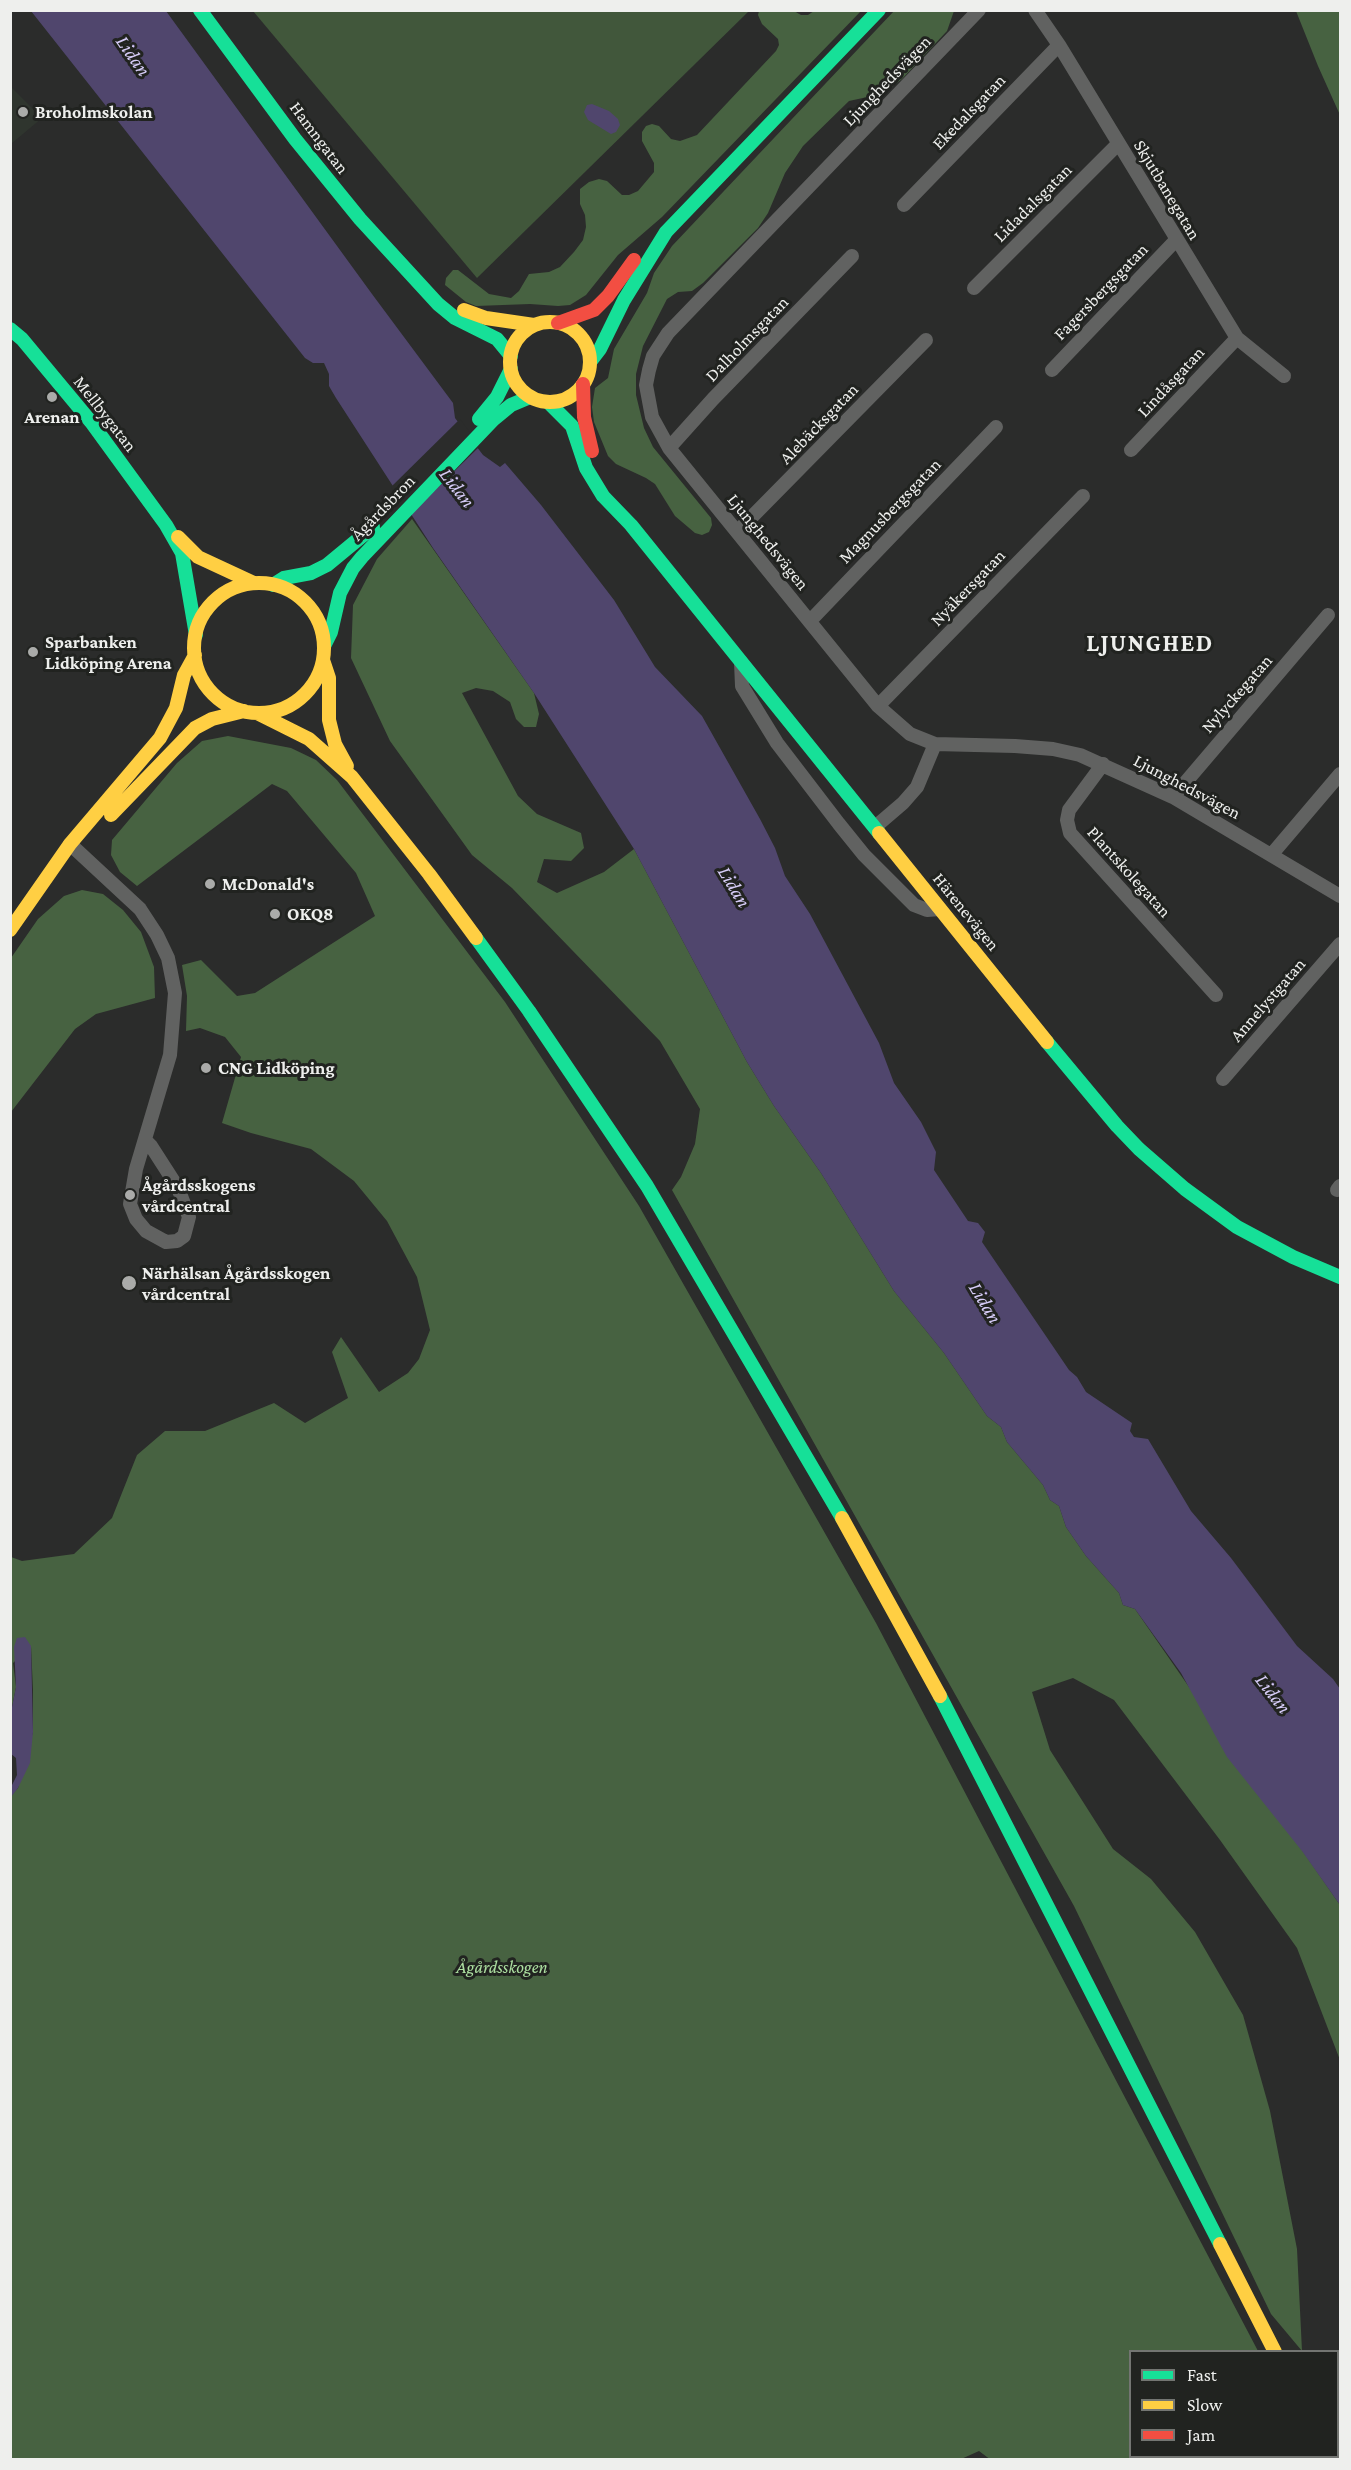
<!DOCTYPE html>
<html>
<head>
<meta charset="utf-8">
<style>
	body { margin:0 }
	#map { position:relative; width:1351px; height:2470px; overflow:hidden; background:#2b2c2b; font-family:"Crimson Pro",serif }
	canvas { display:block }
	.frame { position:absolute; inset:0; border:12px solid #eeefed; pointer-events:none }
	.legend { position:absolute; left:1129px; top:2350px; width:210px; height:108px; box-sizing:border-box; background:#212320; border:2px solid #737572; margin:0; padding:8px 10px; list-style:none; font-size:18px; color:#eeefed }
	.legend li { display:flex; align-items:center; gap:12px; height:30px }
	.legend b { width:30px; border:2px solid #737572 }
</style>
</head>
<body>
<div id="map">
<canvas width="1351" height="2470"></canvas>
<div class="frame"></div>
<ul class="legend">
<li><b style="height:8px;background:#16e098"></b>Fast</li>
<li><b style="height:8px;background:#ffcf43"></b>Slow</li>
<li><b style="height:8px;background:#f24e42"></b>Jam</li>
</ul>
</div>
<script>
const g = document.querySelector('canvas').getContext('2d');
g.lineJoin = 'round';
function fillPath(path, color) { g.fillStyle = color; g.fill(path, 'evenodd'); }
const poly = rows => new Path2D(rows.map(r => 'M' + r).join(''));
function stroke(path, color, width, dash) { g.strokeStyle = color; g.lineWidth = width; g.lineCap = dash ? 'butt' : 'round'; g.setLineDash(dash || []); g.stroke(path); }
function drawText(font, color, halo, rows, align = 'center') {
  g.font = font + ' "Crimson Pro",serif'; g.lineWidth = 6; g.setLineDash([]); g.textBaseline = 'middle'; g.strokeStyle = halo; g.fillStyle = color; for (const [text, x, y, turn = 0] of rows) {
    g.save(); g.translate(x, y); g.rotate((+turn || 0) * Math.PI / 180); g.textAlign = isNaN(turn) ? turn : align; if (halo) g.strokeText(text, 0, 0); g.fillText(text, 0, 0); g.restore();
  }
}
const built = poly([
	[11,87,42,118,11,144,10,144]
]);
const green = poly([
	[253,11,749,11,477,278]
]);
const forest = poly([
	[759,11,794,11,801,15,808,15,814,11,861,11,662,217,618,255,586,295,570,305,558,306,530,304,476,306,466,302,445,285,446,278,453,270,458,270,489,294,511,298,519,291,529,274,549,272,560,267,574,252,583,240,586,227,585,215,580,204,580,189,589,182,599,179,607,181,622,195,629,195,638,191,654,172,654,163,642,141,642,132,646,126,652,124,659,126,671,139,680,141,697,135,776,51,779,45,778,39,762,24,758,15],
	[894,11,954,11,947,31,902,79,889,89,872,96,849,101,803,146,785,173,768,213,758,228,703,283,692,291,678,292,667,299,643,346,636,374,636,395,644,428,653,447,711,518,712,525,709,532,702,535,695,533,675,516,655,484,646,478,616,464,608,456,594,422,592,407,595,388,608,378,614,349,647,293,654,273,672,246],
	[1296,11,1340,11,1340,115,1318,66],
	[412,519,534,693,539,714,536,727,524,727,516,719,510,702,493,691,476,688,462,693,518,796,537,814,581,833,584,848,571,861,544,859,537,882,557,893,604,872,634,849,747,1062,774,1106,821,1173,894,1291,944,1353,987,1416,1001,1427,1007,1442,1043,1485,1050,1500,1059,1506,1066,1527,1086,1556,1119,1593,1123,1605,1135,1609,1340,1905,1340,2060,1297,1948,1220,1840,1114,1700,1073,1678,1032,1692,1050,1750,1113,1849,1151,1879,1195,1932,1243,2015,1270,2111,1297,2249,1302,2351,1271,2314,1074,1906,672,1190,681,1177,695,1144,700,1109,660,1041,512,888,472,855,390,741,351,658,353,605,377,559],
	[228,736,291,748,316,760,337,780,505,1002,639,1206,876,1623,1258,2351,1130,2352,1130,2456,1152,2457,1148,2459,991,2460,979,2451,959,2460,11,2459,10,1797,18,1788,33,1732,33,1690,31,1646,13,1663,16,1687,11,1712,11,1557,22,1561,74,1554,112,1518,137,1455,165,1431,205,1431,274,1403,305,1423,348,1398,332,1352,341,1337,379,1392,408,1373,419,1359,430,1330,417,1277,387,1221,354,1181,311,1149,251,1133,222,1123,241,1057,225,1037,200,1028,186,1031,187,996,182,965,201,960,237,996,255,993,375,916,356,873,287,791,272,784,137,886,120,872,111,855,112,840,177,763,202,741],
	[82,890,103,894,123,910,141,932,154,967,155,998,96,1014,75,1029,11,1112,11,958,38,919,64,896]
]);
const water = poly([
	[31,11,166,11,372,294,453,403,455,418,483,455,500,467,505,463,541,505,614,600,655,667,702,716,760,819,775,848,785,876,810,914,879,1043,894,1083,921,1122,936,1152,934,1170,968,1221,978,1223,985,1232,982,1242,1069,1370,1077,1377,1086,1392,1132,1423,1130,1431,1134,1437,1148,1439,1191,1511,1231,1558,1297,1646,1333,1679,1340,1689,1340,1905,1302,1851,1227,1757,1181,1673,1135,1609,1123,1605,1119,1593,1086,1556,1066,1527,1059,1506,1050,1500,1043,1485,1007,1442,1001,1427,987,1416,944,1353,894,1291,821,1173,774,1106,747,1062,634,849,534,693,433,548,336,398,329,386,329,374,324,363,313,363,305,358],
	[592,104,609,111,618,119,620,125,616,132,611,134,588,120,584,112,587,105],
	[25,1637,31,1646,33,1732,30,1763,18,1788,11,1797,11,1787,17,1775,16,1758,10,1753,11,1712,16,1687,14,1647,17,1638]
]);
const pier = poly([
	[460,419,480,446,409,516,391,487]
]);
const street = poly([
	[979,10,668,333,653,356,649,370,646,385,652,417,669,448,878,706,910,734,935,744,1015,746,1053,749,1080,755,1173,797,1340,896],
	[1035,10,1059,45,1237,338,1284,376],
	[904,205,1059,45],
	[974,288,1118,144],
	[1052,370,1176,240],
	[669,448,713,399,852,256],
	[1131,450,1237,338],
	[737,532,926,340],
	[810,621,996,427],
	[741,662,742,686,777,743,839,824,864,855,914,905,927,910,940,909],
	[878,706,1083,496],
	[1103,764,1069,810,1067,820,1070,833,1216,995],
	[1173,797,1328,615],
	[875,827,903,803,917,787,935,744],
	[70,844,140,909,157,935,168,958,175,993,170,1055,136,1169,130,1204,136,1219,146,1231,166,1242,177,1241,184,1236,189,1217,178,1188,151,1146,146,1141],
	[1272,854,1340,774],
	[1223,1079,1340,944],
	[1337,1190,1340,1186]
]);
const fast = poly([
	[200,10,295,139,360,219,438,304,455,318,497,339,511,356],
	[10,329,22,339,91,422,166,525,182,553,196,635],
	[590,362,600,349,624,300,666,232,879,10],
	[548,402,572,426,586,468,603,496,631,525,879,833],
	[479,419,497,397,511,369],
	[273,585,284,578,311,573,327,565,373,527],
	[324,646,331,632,340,593,353,568,362,557,494,419,511,405,530,397],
	[476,938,529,1011,647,1186,842,1518],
	[1047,1042,1117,1126,1139,1149,1185,1189,1237,1227,1293,1257,1340,1277],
	[940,1696,1220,2244],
	[1328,2456,1329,2460]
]);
const slow = poly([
	[464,310,486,318,534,325],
	'510 362a40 40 0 1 1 80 0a40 40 0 1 1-80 0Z',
	[178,537,198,557,254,583],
	'194 648a65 65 0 1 1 130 0a65 65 0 1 1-130 0Z',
	[323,660,329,678,329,720,335,744,347,766],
	[257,713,309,739,352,777,429,874,476,938],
	[111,815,195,728,212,719,244,711],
	[879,833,1047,1042],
	[10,930,70,844,160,738,176,708,184,675,195,655],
	[842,1518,940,1696],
	[1220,2244,1275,2352]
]);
const jam = poly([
	[558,323,594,310,608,296,634,260],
	[583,384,584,417,592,451]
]);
const markers = [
	[23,112,6,"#aaaba9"],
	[52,397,6,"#aaaba9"],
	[33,652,6,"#aaaba9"],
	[210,884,6,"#aaaba9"],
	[275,914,6,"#aaaba9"],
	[206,1068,6,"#aaaba9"],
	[130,1195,6,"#aaaba9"],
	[129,1283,8,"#aaaba9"]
];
const streetNames = [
	["Ljunghedsvägen",887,81,-46],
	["Ekedalsgatan",969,112,-46],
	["Hamngatan",319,138,53],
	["Skjutbanegatan",1167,190,59],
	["Lidadalsgatan",1033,203,-45],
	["Fagersbergsgatan",1101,292,-46],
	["Dalholmsgatan",747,339,-46],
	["Lindåsgatan",1171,382,-47],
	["Mellbygatan",105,414,52],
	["Alebäcksgatan",819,424,-46],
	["Ågårdsbron",383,508,-46],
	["Magnusbergsgatan",890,511,-46],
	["Ljunghedsvägen",768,542,51],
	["Nyåkersgatan",968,588,-46],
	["Nylyckegatan",1237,694,-49],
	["Ljunghedsvägen",1187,787,28],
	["Plantskolegatan",1129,872,48],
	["Härenevägen",966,912,51],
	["Annelystgatan",1268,1000,-49]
];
const poiNames = [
	["Broholmskolan",35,112],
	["Arenan",52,417,"center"],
	["Sparbanken",45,642],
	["Lidköping Arena",45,663],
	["McDonald's",222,884],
	["OKQ8",287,914],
	["CNG Lidköping",218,1068],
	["Ågårdsskogens",142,1185],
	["vårdcentral",142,1206],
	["Närhälsan Ågårdsskogen",142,1273],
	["vårdcentral",142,1294]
];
const parkNames = [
	["Ågårdsskogen",502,1967]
];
const waterNames = [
	["Lidan",133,56,55],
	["Lidan",457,488,52],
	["Lidan",734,887,59],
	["Lidan",985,1303,59],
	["Lidan",1273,1694,52]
];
const districtNames = [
	["LJUNGHED",1150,644]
];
fillPath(built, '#2f352e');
fillPath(green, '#41573b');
fillPath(forest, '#476241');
fillPath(water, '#50466d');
fillPath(pier, '#2b2c2b');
stroke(street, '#616261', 14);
stroke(fast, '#16e098', 14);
stroke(slow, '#ffcf43', 14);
stroke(jam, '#f24e42', 14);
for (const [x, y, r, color] of markers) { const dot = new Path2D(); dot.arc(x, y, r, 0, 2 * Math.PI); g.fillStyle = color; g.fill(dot); stroke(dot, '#212320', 2); }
drawText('18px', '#eeefed', '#212320', streetNames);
drawText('bold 18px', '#eeefed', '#212320', poiNames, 'left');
drawText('italic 18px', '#ade0a1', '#212320', parkNames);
drawText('italic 20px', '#d6ccf7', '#212320', waterNames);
g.letterSpacing = '1.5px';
drawText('bold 24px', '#eeefed', '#212320', districtNames);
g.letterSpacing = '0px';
</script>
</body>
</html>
